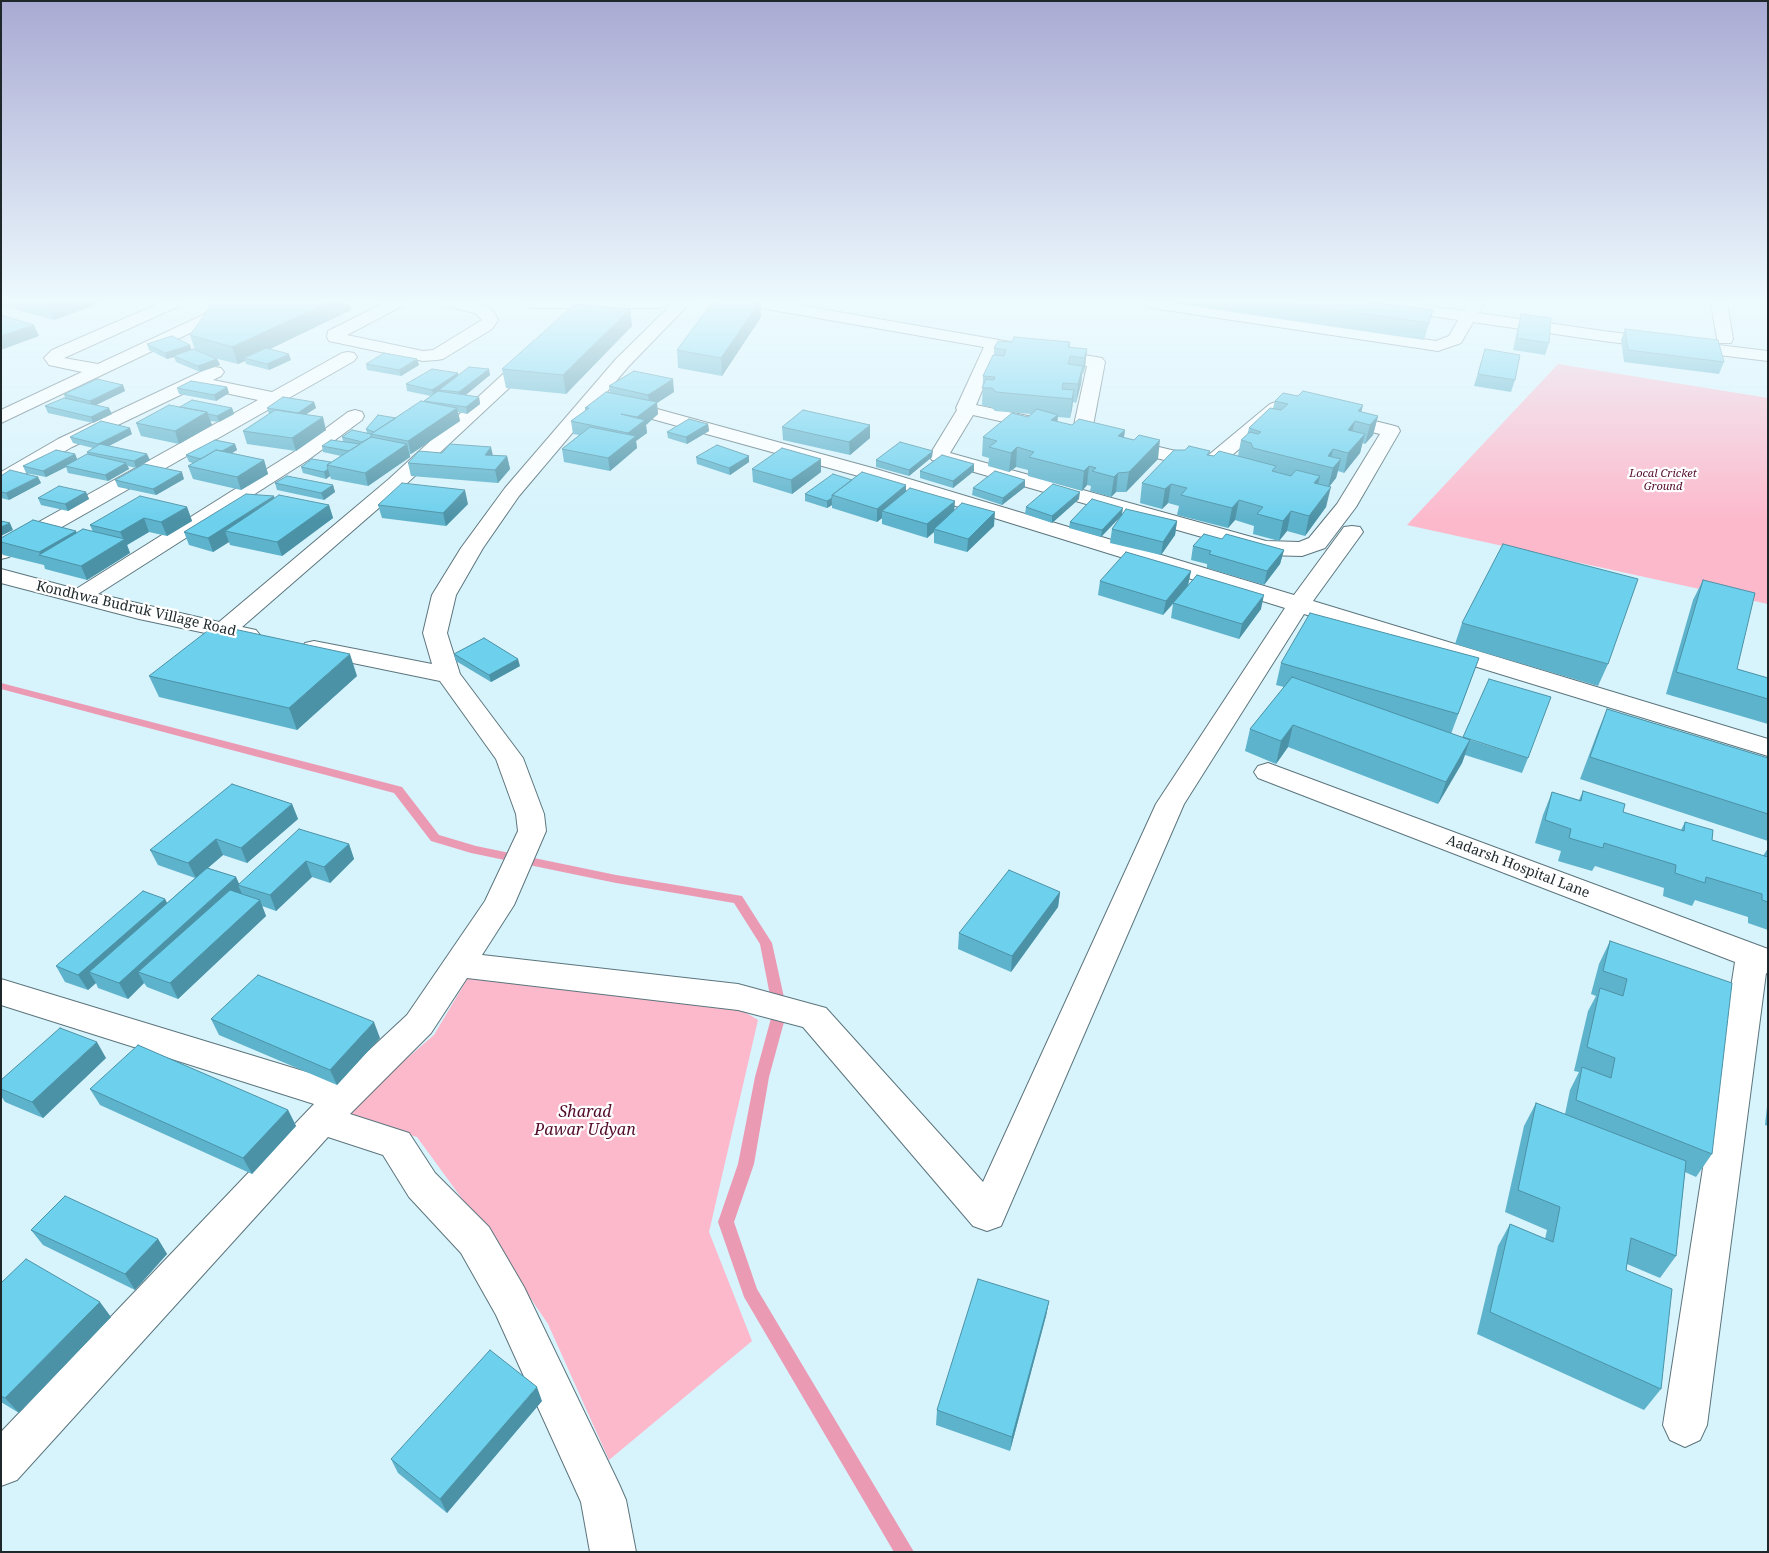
<!DOCTYPE html>
<html>
<head>
<meta charset="utf-8">
<style>
	body { margin:0 }
	#map { position:relative; width:1769px; height:1553px; overflow:hidden; background:#d7f3fc; font-family:"Noto Serif",serif }
	canvas { display:block }
	.frame { position:absolute; inset:0; border:2px solid #1e282b; pointer-events:none }
</style>
</head>
<body>
<div id="map">
<canvas width="1769" height="1553"></canvas>
<div class="frame"></div>
</div>
<script>
const g = document.querySelector('canvas').getContext('2d');
g.lineJoin = 'round';
function fillPath(path, color) { g.fillStyle = color; g.fill(path, 'evenodd'); }
const poly = rows => new Path2D(rows.map(r => 'M' + r).join(''));
function stroke(path, color, width, dash) { g.strokeStyle = color; g.lineWidth = width; g.lineCap = dash ? 'butt' : 'round'; g.setLineDash(dash || []); g.stroke(path); }
function drawText(font, color, halo, rows, align = 'center') {
  g.font = font + ' "Noto Serif",serif'; g.lineWidth = 4.5; g.setLineDash([]); g.textBaseline = 'middle'; g.strokeStyle = halo; g.fillStyle = color; for (const [text, x, y, turn = 0] of rows) {
    g.save(); g.translate(x, y); g.rotate((+turn || 0) * Math.PI / 180); g.textAlign = isNaN(turn) ? turn : align; if (halo) g.strokeText(text, 0, 0); g.fillText(text, 0, 0); g.restore();
  }
}
const green = poly([
	[1558,364,1768,398,1768,604,1407,525],
	[482,954,571,976,720,997,758,1020,709,1232,752,1341,609,1460,548,1324,479,1222,417,1137,342,1114,434,1035]
]);
const stream = poly([
	[1,683,402,787,439,835,476,846,616,875,742,896,772,943,787,1011,769,1077,754,1164,734,1222,757,1289,914,1552,894,1552,744,1297,718,1222,738,1164,755,1077,773,1011,760,944,734,903,616,883,471,853,431,841,394,793,1,689,1,683]
]);
const minor = poly([
	[160,303,181,303,179,306,64,358,98,364,218,308,224,306,230,308,232,311,230,314,1,423,1,410,82,372,49,365,44,358,52,350,160,303],
	[384,303,404,303,402,306,347,335,423,351,433,350,482,320,475,313,445,306,443,303,473,303,486,306,493,311,498,320,492,329,443,359,437,360,423,361,329,341,327,337,328,331,384,303],
	[524,303,667,303,665,306,659,308,532,308,526,306,524,303],
	[673,303,690,303,628,367,519,496,483,548,456,595,447,633,460,674,523,758,544,814,546,831,514,905,482,955,738,984,826,1008,983,1182,1156,804,1285,608,862,477,616,409,613,405,616,401,622,400,628,401,876,469,1294,595,1344,527,1352,526,1360,527,1363,532,1313,601,1768,739,1768,756,1304,614,1184,804,1001,1226,987,1231,973,1226,803,1027,738,1010,467,978,431,1033,350,1114,409,1133,435,1173,489,1227,524,1287,619,1484,626,1500,636,1552,590,1552,581,1502,496,1315,461,1253,409,1197,383,1155,328,1137,17,1480,1,1486,1,1432,314,1104,1,1005,1,979,336,1081,407,1015,485,901,518,831,516,814,496,759,440,681,314,655,305,653,302,648,305,643,314,641,432,664,423,633,432,595,461,548,505,488,616,359,673,303],
	[753,303,787,303,1102,358,1105,362,1092,431,1205,458,1270,404,1276,402,1282,404,1285,408,1282,412,1216,469,1209,471,1075,438,1072,434,1087,366,999,350,976,405,1051,421,1053,425,1051,429,1044,431,973,415,950,453,1266,541,1299,542,1309,538,1337,504,1380,434,1331,422,1329,418,1331,414,1338,412,1391,425,1398,427,1400,431,1356,507,1325,548,1302,556,1265,555,932,460,929,456,957,410,956,408,984,347,761,308,755,306,753,303],
	[1144,303,1183,303,1436,341,1449,336,1468,303,1484,303,1461,343,1438,351,1152,308,1146,306,1144,303],
	[1711,303,1727,303,1733,339,1731,343,1719,343,1717,339,1711,303],
	[348,352,354,353,357,357,354,361,9,557,1,559,1,543,258,400,197,387,72,447,8,484,1,486,1,472,58,439,209,368,215,367,221,368,224,372,221,376,213,380,272,392,342,353,348,352],
	[532,352,538,353,541,357,538,361,403,487,242,627,256,630,260,635,256,640,248,642,139,619,1,583,1,569,76,589,294,452,348,412,355,410,362,412,364,416,362,420,308,460,98,594,219,622,389,479,526,353,532,352],
	[1268,763,1768,949,1768,974,1766,973,1707,1425,1700,1440,1685,1447,1670,1440,1663,1425,1735,962,1258,778,1254,772,1258,766,1268,763]
]);
const major = poly([
	[1369,303,1409,303,1603,331,1768,351,1768,361,1603,341,1377,308,1371,306,1369,303]
]);
const wall = poly([
	[1,303,101,303,54,320,1,306],
	[712,303,760,303,761,317,722,376,678,368,677,350],
	[1170,303,1380,303,1433,310,1424,340],
	[630,309,632,326,566,394,506,388,502,369],
	[351,310,270,349,291,360,269,370,246,364,245,361,238,364,214,358,217,359,220,365,200,372,176,362,174,357,167,359,149,350,147,344,195,350,190,335],
	[1521,314,1549,343,1545,355,1513,350,1518,326],
	[1625,329,1724,362,1719,374,1624,362,1621,340],
	[1012,342,1070,342,1070,347,1087,349,1085,367,1082,375,1081,384,1076,403,1073,402,1072,409,1070,418,1058,417,1057,422,1072,425,1125,430,1124,437,1158,459,1126,492,1116,492,1111,497,1090,491,1091,486,1087,485,1082,491,1028,476,1028,470,1016,467,1009,472,988,466,989,458,982,456,983,437,1028,417,1031,414,995,411,991,407,982,406,983,376,994,355,994,348],
	[1485,349,1515,380,1511,392,1474,386],
	[417,359,419,365,401,376,367,370,366,364],
	[458,373,458,375,490,375,465,395,479,397,480,404,467,414,458,412,460,421,411,454,410,454,410,457,368,486,331,479,330,476,326,479,303,473,301,467,331,462,341,456,323,452,322,446,343,441,342,437,367,433,366,429,396,418,424,402,424,401,431,396,407,391,406,384],
	[123,385,125,391,96,405,112,414,93,423,48,413,45,406,65,398,64,394],
	[609,386,674,392,657,403,658,414,646,425,647,433,636,441,637,448,610,471,564,462,562,449,579,435,573,434,571,421,585,411,585,408,610,393],
	[227,387,229,393,216,401,179,394,177,388],
	[1275,401,1361,412,1378,416,1373,435,1365,444,1362,443,1360,453,1344,473,1338,471,1336,478,1329,487,1326,507,1305,536,1287,531,1279,541,1253,534,1254,526,1235,520,1228,528,1177,515,1179,506,1168,503,1162,509,1140,503,1142,483,1210,451,1209,455,1214,456,1238,456,1241,440,1247,435,1249,428,1273,408],
	[314,402,316,408,306,414,326,430,296,451,247,444,243,431,269,414,267,408],
	[180,407,232,408,234,414,219,422,210,421,212,425,179,444,141,436,136,423],
	[708,424,709,431,687,444,668,438,667,432],
	[782,427,870,438,850,455,783,440],
	[132,434,109,446,150,460,136,468,128,466,129,469,108,481,68,473,66,467,46,477,26,473,23,466,75,454,77,460,88,455,87,452,93,448,73,443,70,437],
	[235,444,237,450,232,453,264,460,268,474,241,490,193,479,188,466,193,463,189,462,186,455],
	[442,453,507,456,510,469,498,483,411,476,408,463],
	[749,456,749,462,730,475,697,464,696,457],
	[932,457,909,476,876,467,876,460],
	[974,464,974,471,953,488,920,478,920,471],
	[752,469,821,472,792,494,753,482],
	[1,476,38,477,41,483,9,500,1,498],
	[184,479,156,495,118,487,115,480],
	[852,480,906,485,906,491,994,526,967,552,934,543,934,532,927,538,882,524,882,518,877,522,832,508,832,505,827,508,805,501,805,494],
	[275,483,333,485,335,492,324,500,277,490],
	[1025,487,1002,505,972,495,973,488],
	[86,492,89,499,68,511,41,505,38,498],
	[274,498,329,505,333,518,282,556,230,545,229,542,213,552,189,545,184,532],
	[1079,499,1052,523,1025,514,1026,507],
	[468,504,446,526,382,518,378,505],
	[187,507,192,521,167,536,149,532,127,545,130,553,87,580,45,569,44,565,3,555,1,552,1,538,93,532,90,525],
	[1122,515,1101,537,1069,528,1070,522],
	[1177,521,1175,535,1161,555,1110,543,1112,529],
	[1222,539,1284,550,1280,564,1264,585,1207,568,1207,564,1191,560,1193,546],
	[1191,571,1188,585,1261,609,1239,639,1171,618,1173,604,1163,615,1098,595,1100,581],
	[1703,580,1737,669,1768,678,1768,724,1666,694,1693,600],
	[1462,623,1608,664,1598,686,1455,644],
	[454,654,520,666,491,682,456,661],
	[1479,658,1451,734,1528,758,1522,773,1465,755,1462,763,1438,804,1288,747,1276,764,1245,751,1250,729,1284,687,1276,685,1281,663],
	[149,676,357,676,297,730,159,697],
	[1607,709,1768,758,1768,841,1580,779,1598,731],
	[1583,791,1623,812,1681,830,1685,822,1712,840,1763,856,1768,848,1768,930,1748,923,1748,917,1695,900,1692,906,1663,896,1664,888,1595,866,1592,871,1558,861,1561,851,1535,843,1543,815,1552,792,1579,800],
	[292,804,298,819,247,863,223,855,208,868,236,877,239,884,349,844,354,859,330,883,312,877,276,911,262,906,266,916,178,999,147,987,144,983,128,999,98,988,96,983,88,990,65,982,56,966,165,899,167,903,195,878,158,865,150,850],
	[1060,892,1058,907,1011,972,958,949,959,933],
	[1610,941,1712,1154,1696,1177,1685,1172,1676,1256,1660,1278,1627,1264,1626,1270,1661,1389,1644,1410,1477,1334,1498,1246,1510,1224,1545,1239,1547,1230,1505,1212,1524,1126,1536,1103,1565,1114,1570,1090,1579,1072,1574,1071,1588,1011,1596,996,1591,994,1599,964],
	[211,1019,380,1038,337,1085,219,1035],
	[106,1058,43,1118,5,1102,1,1096,1,1080],
	[90,1089,288,1110,296,1126,252,1174,100,1105],
	[1768,1098,1768,1126,1765,1125],
	[31,1230,158,1239,167,1254,135,1290,43,1245],
	[1,1283,111,1317,19,1413,1,1402],
	[1049,1301,1046,1316,1010,1451,936,1425,937,1410],
	[542,1401,447,1513,398,1473,391,1459]
]);
const shadedWall = poly([
	[49,303,101,303,54,320,47,304],
	[327,303,349,303,351,310,249,359,244,358,245,361,238,364,232,347],
	[759,303,760,303,761,317,722,376,721,358],
	[630,309,632,326,566,394,563,375],
	[34,325,39,336,1,350,1,336],
	[190,345,192,351,173,356,174,357,167,359,165,353],
	[1087,349,1085,367,1083,375,1084,358],
	[289,354,291,360,269,370,267,364],
	[217,359,220,365,200,372,198,366],
	[417,359,419,365,401,376,399,370],
	[1083,366,1081,384,1076,403,1078,384],
	[489,369,490,375,461,399,459,392],
	[458,373,459,379,439,390,440,392,434,396,432,390],
	[673,379,674,392,657,403,658,414,646,425,647,433,636,441,637,448,610,471,608,458,629,441,628,433,638,426,637,417,650,407,648,395],
	[123,385,125,391,92,407,90,401],
	[227,387,229,393,216,401,214,395],
	[1074,390,1072,409,1070,418,1072,399],
	[479,397,480,404,467,414,466,407],
	[314,402,316,408,299,419,298,413],
	[1363,405,1359,422,1358,411],
	[109,408,112,414,93,423,91,417],
	[232,408,234,414,219,422,217,416],
	[457,408,460,421,411,454,408,441],
	[207,412,212,425,179,444,175,431],
	[1058,415,1056,433,1051,420],
	[1378,416,1373,435,1365,444,1370,425],
	[323,417,326,430,296,451,292,438],
	[1355,421,1350,440,1348,430],
	[708,424,709,431,687,444,686,437],
	[870,425,870,438,850,455,849,442],
	[130,428,132,434,101,450,98,444],
	[1125,430,1122,449,1118,436],
	[1365,434,1360,453,1344,473,1348,453],
	[1160,440,1158,459,1126,492,1129,472],
	[235,444,237,450,209,467,207,460],
	[407,444,410,457,368,486,365,473],
	[491,447,494,460,485,455],
	[1017,447,1016,467,1009,472,1011,453],
	[1333,449,1329,467,1328,456],
	[933,451,932,457,909,476,909,470],
	[75,454,78,461,46,477,43,471],
	[147,454,150,460,136,468,134,461],
	[507,456,510,469,498,483,495,470],
	[749,456,749,462,730,475,729,468],
	[821,459,821,472,792,494,791,480],
	[1341,459,1336,478,1328,488,1333,468],
	[264,460,268,474,241,490,237,477],
	[126,463,129,469,108,481,105,475],
	[974,464,974,471,953,488,953,481],
	[1089,466,1087,485,1082,491,1084,471],
	[328,469,330,476,326,479,324,472],
	[182,472,184,479,156,495,153,489],
	[1118,473,1116,492,1111,497,1114,477],
	[1320,476,1315,496,1314,483],
	[38,477,41,483,9,500,6,493],
	[1025,480,1025,487,1002,505,1003,498],
	[1171,484,1168,503,1162,509,1165,489],
	[333,485,335,492,324,500,321,493],
	[906,485,906,498,882,511,882,518,877,522,877,509],
	[1331,487,1326,507,1305,536,1309,516],
	[465,490,468,504,446,526,443,513],
	[86,492,89,499,68,511,65,504],
	[1080,492,1079,499,1052,523,1052,516],
	[274,496,278,510,225,531,229,542,213,552,208,538],
	[832,498,832,505,827,508,827,501],
	[1239,500,1235,520,1228,528,1232,508],
	[955,501,954,514,934,529,934,532,927,538,927,524],
	[329,505,333,518,282,556,277,542],
	[187,507,192,521,167,536,161,522],
	[1123,508,1122,515,1101,537,1102,530],
	[1291,511,1287,531,1279,541,1283,521],
	[995,512,994,526,967,552,968,539],
	[144,518,149,532,127,545,130,553,87,580,81,566,124,540,120,532],
	[1177,521,1175,535,1161,555,1163,542],
	[10,523,13,530,1,536,1,527],
	[76,531,82,545,41,555,39,552],
	[1284,550,1280,564,1264,585,1267,571],
	[1191,571,1188,585,1163,615,1166,601],
	[1264,595,1261,609,1239,639,1242,624],
	[350,654,357,676,297,730,289,708],
	[518,659,520,666,491,682,489,675],
	[1293,725,1288,747,1276,764,1281,741],
	[1470,740,1462,763,1438,804,1446,782],
	[292,804,298,819,247,863,241,848],
	[216,839,223,855,196,878,188,863],
	[349,844,354,859,330,883,324,867],
	[306,861,312,877,276,911,270,895],
	[236,877,240,886,238,885,242,894,138,972,144,983,128,999,119,983],
	[1060,892,1058,907,1011,972,1012,956],
	[165,899,173,915,89,972,96,983,88,990,78,975],
	[260,900,266,916,178,999,170,983],
	[374,1022,380,1038,337,1085,330,1070],
	[97,1042,106,1058,43,1118,32,1102],
	[288,1110,296,1126,252,1174,243,1158],
	[158,1239,167,1254,135,1290,125,1274],
	[1049,1301,1046,1316,1010,1451,1012,1437],
	[100,1302,111,1317,19,1413,5,1398],
	[537,1387,542,1401,447,1513,440,1499]
]);
const building = poly([
	[213,303,327,303,232,347,190,335,213,303],
	[712,303,759,303,721,358,677,350,712,303],
	[1288,303,1380,303,1433,310,1429,323,1288,303],
	[575,304,630,309,563,375,502,369,575,304],
	[1521,314,1551,318,1549,343,1517,338,1521,314],
	[1,315,34,325,1,336,1,315],
	[1625,329,1718,340,1724,362,1628,350,1625,329],
	[172,336,190,345,165,353,147,344,172,336],
	[1014,337,1070,342,1068,347,1087,349,1084,358,1070,356,1068,364,1083,366,1078,384,1063,383,1062,389,1074,390,1072,399,996,392,992,388,982,388,986,379,994,380,995,377,983,376,993,355,1004,356,1006,350,994,348,998,341,1012,342,1014,337],
	[266,348,289,354,267,364,244,358,266,348],
	[193,349,217,359,198,366,173,356,193,349],
	[1485,349,1520,355,1515,380,1478,374,1485,349],
	[384,353,417,359,399,370,366,364,384,353],
	[469,367,489,369,459,392,439,390,469,367],
	[432,369,458,373,432,390,406,384,432,369],
	[634,371,673,379,648,395,609,386,634,371],
	[97,379,123,385,90,401,64,394,97,379],
	[191,381,227,387,214,395,177,388,191,381],
	[438,391,479,397,466,407,424,401,438,391],
	[1303,391,1363,405,1358,411,1378,416,1370,425,1355,421,1348,430,1365,434,1348,453,1333,449,1328,456,1341,459,1333,468,1253,448,1251,443,1241,440,1250,432,1258,434,1261,432,1249,428,1270,408,1281,410,1288,404,1275,401,1283,393,1298,396,1303,391],
	[606,392,657,402,637,417,621,414,645,420,628,433,571,421,589,408,585,408,606,392],
	[283,397,314,402,298,413,267,408,283,397],
	[64,398,109,408,91,417,45,406,64,398],
	[192,400,232,408,217,416,208,414,207,412,180,407,192,400],
	[421,401,457,408,408,441,371,434,421,401],
	[169,405,207,412,175,431,136,423,169,405],
	[1037,409,1058,415,1051,420,1072,425,1079,419,1125,430,1118,436,1134,440,1139,435,1160,440,1129,472,1118,473,1114,477,1092,471,1096,468,1089,466,1084,471,1029,457,1034,452,1017,447,1011,453,989,447,997,441,983,437,1012,413,1028,417,1037,409],
	[275,410,323,417,292,438,243,431,275,410],
	[803,410,870,425,849,442,782,427,803,410],
	[378,415,396,418,374,432,366,429,378,415],
	[689,419,708,424,686,437,667,432,689,419],
	[101,421,130,428,98,444,70,437,101,421],
	[590,427,636,436,608,458,562,449,590,427],
	[352,430,371,434,371,437,362,442,342,437,352,430],
	[371,437,407,444,365,473,327,465,371,437],
	[215,440,235,444,222,451,216,450,201,459,186,455,215,440],
	[331,440,360,444,349,451,322,446,331,440],
	[900,442,933,451,909,470,876,460,900,442],
	[100,444,147,454,134,461,87,452,100,444],
	[450,444,491,447,485,455,507,456,495,470,408,463,419,451,442,453,450,444],
	[717,445,749,456,729,468,696,457,717,445],
	[1189,446,1210,451,1207,455,1214,456,1219,451,1276,466,1272,471,1291,476,1296,470,1320,476,1314,483,1331,487,1309,516,1291,511,1283,521,1257,514,1263,507,1239,500,1232,508,1181,495,1187,488,1171,484,1165,489,1142,483,1174,450,1185,450,1189,446],
	[782,448,821,459,791,480,752,469,782,448],
	[56,450,75,454,43,471,23,466,56,450],
	[216,450,264,460,237,477,188,466,216,450],
	[87,454,126,463,105,475,65,466,87,454],
	[942,455,974,464,953,481,920,471,942,455],
	[312,459,331,462,327,465,328,469,324,472,301,467,312,459],
	[144,464,182,472,153,489,115,480,144,464],
	[10,470,38,477,6,493,1,492,1,476,10,470],
	[995,471,1025,480,1003,498,973,488,995,471],
	[862,472,906,485,877,509,832,495,862,472],
	[833,474,852,480,832,495,832,498,827,501,805,494,833,474],
	[287,476,333,485,321,493,275,483,287,476],
	[402,483,465,490,443,513,378,505,402,483],
	[1053,484,1080,492,1052,516,1026,507,1053,484],
	[59,486,86,492,65,504,38,498,59,486],
	[910,488,955,501,927,524,882,511,910,488],
	[246,494,274,496,208,538,184,532,246,494],
	[279,495,329,505,277,542,225,531,279,495],
	[140,496,187,507,161,522,144,518,120,532,90,525,140,496],
	[1092,499,1123,508,1102,530,1070,522,1092,499],
	[962,503,995,512,968,539,934,529,962,503],
	[1126,509,1177,521,1163,542,1112,529,1126,509],
	[33,520,76,531,39,552,1,542,1,538,33,520],
	[1,521,10,523,1,527,1,521],
	[83,529,125,539,81,566,39,555,83,529],
	[1204,534,1222,539,1226,534,1284,550,1267,571,1209,554,1211,551,1193,546,1204,534],
	[1503,544,1638,579,1608,664,1462,623,1503,544],
	[1126,552,1191,571,1166,601,1100,581,1126,552],
	[1197,575,1264,595,1242,624,1173,603,1197,575],
	[1703,580,1755,593,1737,669,1768,678,1768,699,1676,672,1703,580],
	[1310,613,1479,658,1458,714,1281,663,1310,613],
	[215,625,350,654,289,708,149,676,215,625],
	[484,638,518,659,489,675,454,654,484,638],
	[1292,677,1470,740,1446,782,1293,725,1281,741,1250,729,1292,677],
	[1489,679,1551,697,1528,758,1463,737,1489,679],
	[1607,709,1768,758,1768,814,1590,757,1607,709],
	[232,784,292,804,241,848,216,839,188,863,150,850,232,784],
	[1583,791,1625,804,1623,812,1684,831,1685,822,1713,830,1712,840,1768,857,1768,902,1762,900,1762,894,1706,877,1705,883,1675,873,1676,865,1604,843,1603,848,1569,838,1571,829,1545,820,1552,792,1581,801,1583,791],
	[299,829,349,844,324,867,306,861,270,895,238,885,299,829],
	[207,868,236,877,119,983,89,972,207,868],
	[1009,870,1060,892,1012,956,959,933,1009,870],
	[230,890,260,900,170,983,138,972,230,890],
	[143,891,165,899,78,975,56,966,143,891],
	[1610,941,1732,983,1712,1154,1576,1100,1582,1067,1611,1078,1615,1058,1587,1047,1600,988,1623,996,1627,979,1603,971,1610,941],
	[258,975,374,1022,330,1070,211,1019,258,975],
	[60,1028,97,1042,32,1102,1,1089,1,1080,60,1028],
	[138,1045,288,1110,243,1158,90,1089,138,1045],
	[1536,1103,1686,1161,1676,1256,1631,1238,1626,1270,1672,1289,1661,1389,1490,1312,1510,1224,1553,1242,1560,1207,1518,1190,1536,1103],
	[65,1196,158,1239,125,1274,31,1230,65,1196],
	[26,1259,100,1302,5,1398,1,1396,1,1283,26,1259],
	[978,1279,1049,1301,1012,1437,937,1410,978,1279],
	[490,1350,537,1387,440,1499,391,1459,490,1350]
]);
const farParknames = [
	["Local Cricket",1663,474],
	["Ground",1663,487]
];
const streetNames = [
	["Kondhwa Budruk Village Road",136,609,13],
	["Aadarsh Hospital Lane",1518,867,21]
];
const nearParknames = [
	["Sharad",585,1112],
	["Pawar Udyan",585,1130]
];
fillPath(green, '#fcb9cc');
fillPath(stream, '#eb9ab3');
stroke(minor, '#5c757d', 2);
stroke(major, '#5c757d', 2);
fillPath(minor, '#fff');
fillPath(major, '#fff');
fillPath(wall, '#5eb3cc');
fillPath(shadedWall, '#4c92a6');
fillPath(building, '#6dd0ed');
stroke(building, '#4c92a6', 1);
const sky = g.createLinearGradient(0, 0, 0, 520);
sky.addColorStop(0, '#a9aad3');
sky.addColorStop(0.58, '#edfafe');
sky.addColorStop(1, '#edfafe00');
g.fillStyle = sky;
g.fillRect(0, 0, 1769, 520);
drawText('italic 11px', '#530b2b', '#fff', farParknames);
drawText('14px', '#1e282b', '#fff', streetNames);
drawText('italic 16px', '#530b2b', '#fff', nearParknames);
</script>
</body>
</html>
